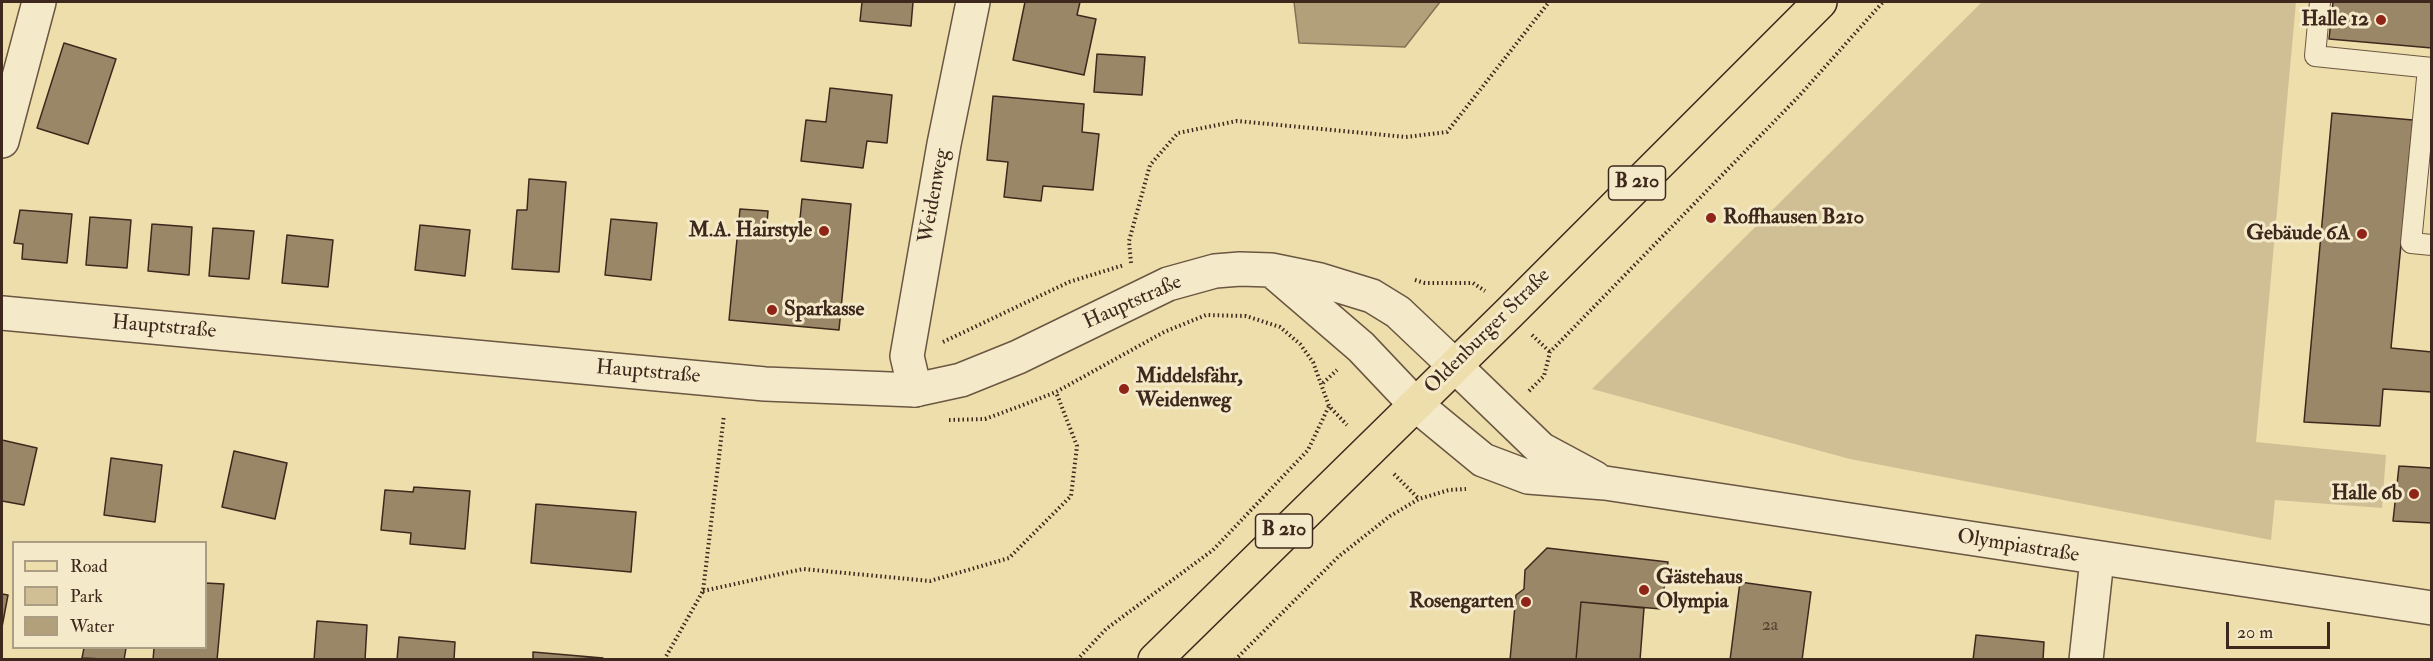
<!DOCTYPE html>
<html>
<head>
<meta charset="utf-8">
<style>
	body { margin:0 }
	#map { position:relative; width:2433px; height:661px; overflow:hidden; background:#eedeac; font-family:"IM FELL Double Pica",serif }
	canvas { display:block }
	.frame { position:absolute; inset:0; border:3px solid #3e281d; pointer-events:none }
	.legend { position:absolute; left:12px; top:541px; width:195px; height:108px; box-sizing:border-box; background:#f4eac9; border:2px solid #ab9c84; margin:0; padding:8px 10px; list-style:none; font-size:18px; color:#3e281d }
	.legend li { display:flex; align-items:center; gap:12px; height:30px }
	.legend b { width:30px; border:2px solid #ab9c84 }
	.scale { position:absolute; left:2226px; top:622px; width:104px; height:27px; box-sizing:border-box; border:3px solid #3e281d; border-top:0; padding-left:8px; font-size:18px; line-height:21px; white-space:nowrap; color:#3e281d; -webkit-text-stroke:4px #f4eac9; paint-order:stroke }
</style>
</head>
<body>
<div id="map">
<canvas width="2433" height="661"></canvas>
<div class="frame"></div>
<ul class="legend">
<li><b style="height:8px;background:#eedeac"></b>Road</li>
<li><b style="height:16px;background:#d0bf94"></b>Park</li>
<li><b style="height:16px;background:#b2a07b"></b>Water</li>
</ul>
<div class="scale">20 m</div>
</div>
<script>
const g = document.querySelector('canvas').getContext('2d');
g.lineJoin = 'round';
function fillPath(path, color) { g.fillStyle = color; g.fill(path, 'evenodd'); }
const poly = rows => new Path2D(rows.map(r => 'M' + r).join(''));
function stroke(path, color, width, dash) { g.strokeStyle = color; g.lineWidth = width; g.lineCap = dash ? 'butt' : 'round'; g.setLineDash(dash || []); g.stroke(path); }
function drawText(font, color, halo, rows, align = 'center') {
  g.font = font + ' "IM FELL Double Pica",serif'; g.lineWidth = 6; g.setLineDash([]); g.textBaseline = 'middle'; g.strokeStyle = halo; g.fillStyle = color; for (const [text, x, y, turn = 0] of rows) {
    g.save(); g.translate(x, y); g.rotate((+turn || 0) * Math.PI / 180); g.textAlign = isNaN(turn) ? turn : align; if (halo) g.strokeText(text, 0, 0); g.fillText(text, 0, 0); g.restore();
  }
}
const green = poly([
	[1982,2,2296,2,2256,442,2386,455,2382,508,2275,500,2271,540,1850,459,1592,389]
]);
const water = poly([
	[1294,2,1440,2,1405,47,1299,43,1294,2]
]);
const building = poly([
	[862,2,913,2,911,26,860,21,862,2],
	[1025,2,1080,2,1077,15,1096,19,1084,75,1013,60,1025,2],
	[2333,2,2432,2,2432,48,2329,39,2333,2],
	[64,43,116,59,88,144,37,128,64,43],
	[1097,54,1145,57,1142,95,1094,92,1097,54],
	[830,88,892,95,887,143,867,141,863,168,801,161,806,120,826,122,830,88],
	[993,96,1084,104,1082,132,1099,134,1093,190,1043,186,1041,201,1004,197,1008,162,987,160,993,96],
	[2332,113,2413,120,2391,348,2432,352,2432,392,2383,389,2380,426,2304,422,2332,113],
	[529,179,566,182,559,272,512,269,517,210,527,210,529,179],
	[802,199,851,204,839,330,729,320,740,209,768,211,766,236,798,238,802,199],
	[20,210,72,214,67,263,22,259,23,244,14,243,20,210],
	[90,217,131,220,127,268,86,265,90,217],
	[611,219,657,223,651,280,605,275,611,219],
	[152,224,192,227,189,275,148,271,152,224],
	[420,225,470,230,465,276,415,270,420,225],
	[213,228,254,231,249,279,209,276,213,228],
	[287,235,333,240,328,287,282,283,287,235],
	[2,440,37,448,24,505,2,501,2,440],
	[234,451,287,463,275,519,222,507,234,451],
	[111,458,162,465,155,522,104,515,111,458],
	[2399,466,2432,468,2432,523,2393,521,2399,466],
	[414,487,470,491,465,549,410,544,411,533,381,530,385,490,413,492,414,487],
	[536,504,636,512,631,572,531,563,536,504],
	[1547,548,1668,562,1661,609,1581,602,1576,660,1510,660,1516,595,1524,589,1525,570,1547,548],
	[1740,582,1811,592,1802,660,1730,660,1740,582],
	[206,583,224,584,217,660,153,660,154,648,206,648,206,583],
	[2,594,8,595,2,627,2,594],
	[1581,602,1644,608,1640,660,1576,660,1581,602],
	[317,621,367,625,365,660,314,660,317,621],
	[1976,635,2044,642,2043,660,1973,660,1976,635],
	[399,637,455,642,454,660,397,660,399,637],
	[84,648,126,648,124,660,82,658,84,648],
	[533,652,603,658,533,660,533,652]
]);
const path = poly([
	[1131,263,1129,241,1150,165,1178,133,1237,121,1406,137,1447,132,1549,2],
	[1415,280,1425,283,1473,283,1485,291],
	[1532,335,1550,352],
	[943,342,1069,282,1124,265],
	[1323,383,1337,370],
	[1529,391,1544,376,1550,352,1799,96,1883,2],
	[949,420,985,419,1023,405,1056,392,1164,332,1206,315,1246,316,1280,327,1300,344,1313,362,1329,406,1347,425],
	[1394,474,1419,499],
	[703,591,803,569,930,581,1009,558,1071,496,1077,446,1056,392],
	[664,660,703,591,724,415],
	[1077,660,1106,629,1213,550,1308,450,1329,406],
	[1235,660,1338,557,1390,516,1419,499,1449,490,1466,489]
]);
const service = poly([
	[2320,2,2315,56,2432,68],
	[2428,68,2411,243,2432,245]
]);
const minor = poly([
	[2,141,39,2],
	[1455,366,1541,449,1595,478],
	[915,390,907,356,944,144,973,2],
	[1415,404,1483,460,1528,477,1605,483,2432,608],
	[2086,660,2097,559]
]);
const tertiary = poly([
	[1275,273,1361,347,1415,404],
	[2,313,765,384,915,390,961,380,1018,357,1168,284,1215,271,1240,269,1271,270,1320,280,1372,296,1398,312,1455,366]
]);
const primary = poly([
	[1155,660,1509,313,1820,2]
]);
const markers = [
	[2381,20,6,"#8f2418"],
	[1711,218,6,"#8f2418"],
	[824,231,6,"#8f2418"],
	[2362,234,6,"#8f2418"],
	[772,310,6,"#8f2418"],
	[1124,389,6,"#8f2418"],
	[2414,494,6,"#8f2418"],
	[1644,590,6,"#8f2418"],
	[1526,602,6,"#8f2418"]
];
const numberNames = [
	["2a",1770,626]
];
const shields = [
	[1637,183,57],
	[1284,531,57]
];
const shieldNames = [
	["B 210",1637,183],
	["B 210",1284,531]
];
const poiNames = [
	["Halle 12",2369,20],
	["Roffhausen B210",1723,218,"left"],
	["M.A. Hairstyle",812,231],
	["Gebäude 6A",2350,234],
	["Sparkasse",784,310,"left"],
	["Middelsfähr,",1136,377,"left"],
	["Weidenweg",1136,401,"left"],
	["Halle 6b",2402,494],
	["Gästehaus",1656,578,"left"],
	["Olympia",1656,602,"left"],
	["Rosengarten",1514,602]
];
const streetNames = [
	["Weidenweg",935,196,-80],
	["Hauptstraße",1133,303,-24],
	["Hauptstraße",164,328,5],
	["Oldenburger Straße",1488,332,-45],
	["Hauptstraße",648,373,5],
	["Olympiastraße",2018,547,9]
];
fillPath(green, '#d0bf94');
fillPath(water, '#b2a07b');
stroke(water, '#847055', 1.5);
fillPath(building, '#9a8767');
stroke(building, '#3e281d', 1.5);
stroke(service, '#6a5641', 22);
stroke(minor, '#6a5641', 36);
stroke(tertiary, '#6a5641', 36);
stroke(primary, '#3e281d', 36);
stroke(path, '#3e281d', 4, [1.5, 3]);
stroke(service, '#f4eac9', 20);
stroke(minor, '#f4eac9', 33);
stroke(tertiary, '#f4eac9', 33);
stroke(primary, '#eedeac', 33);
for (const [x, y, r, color] of markers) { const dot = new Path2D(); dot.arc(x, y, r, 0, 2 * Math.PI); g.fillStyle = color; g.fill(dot); stroke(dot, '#f4eac9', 2); }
drawText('18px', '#554030', null, numberNames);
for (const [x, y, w] of shields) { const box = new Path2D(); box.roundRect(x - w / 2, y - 17, w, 34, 4.5); g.fillStyle = '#f4eac9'; g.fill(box); stroke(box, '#3e281d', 1.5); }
drawText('bold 20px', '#3e281d', null, shieldNames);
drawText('bold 21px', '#3e281d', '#f4eac9', poiNames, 'right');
drawText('21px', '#3e281d', '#f4eac9', streetNames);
</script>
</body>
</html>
